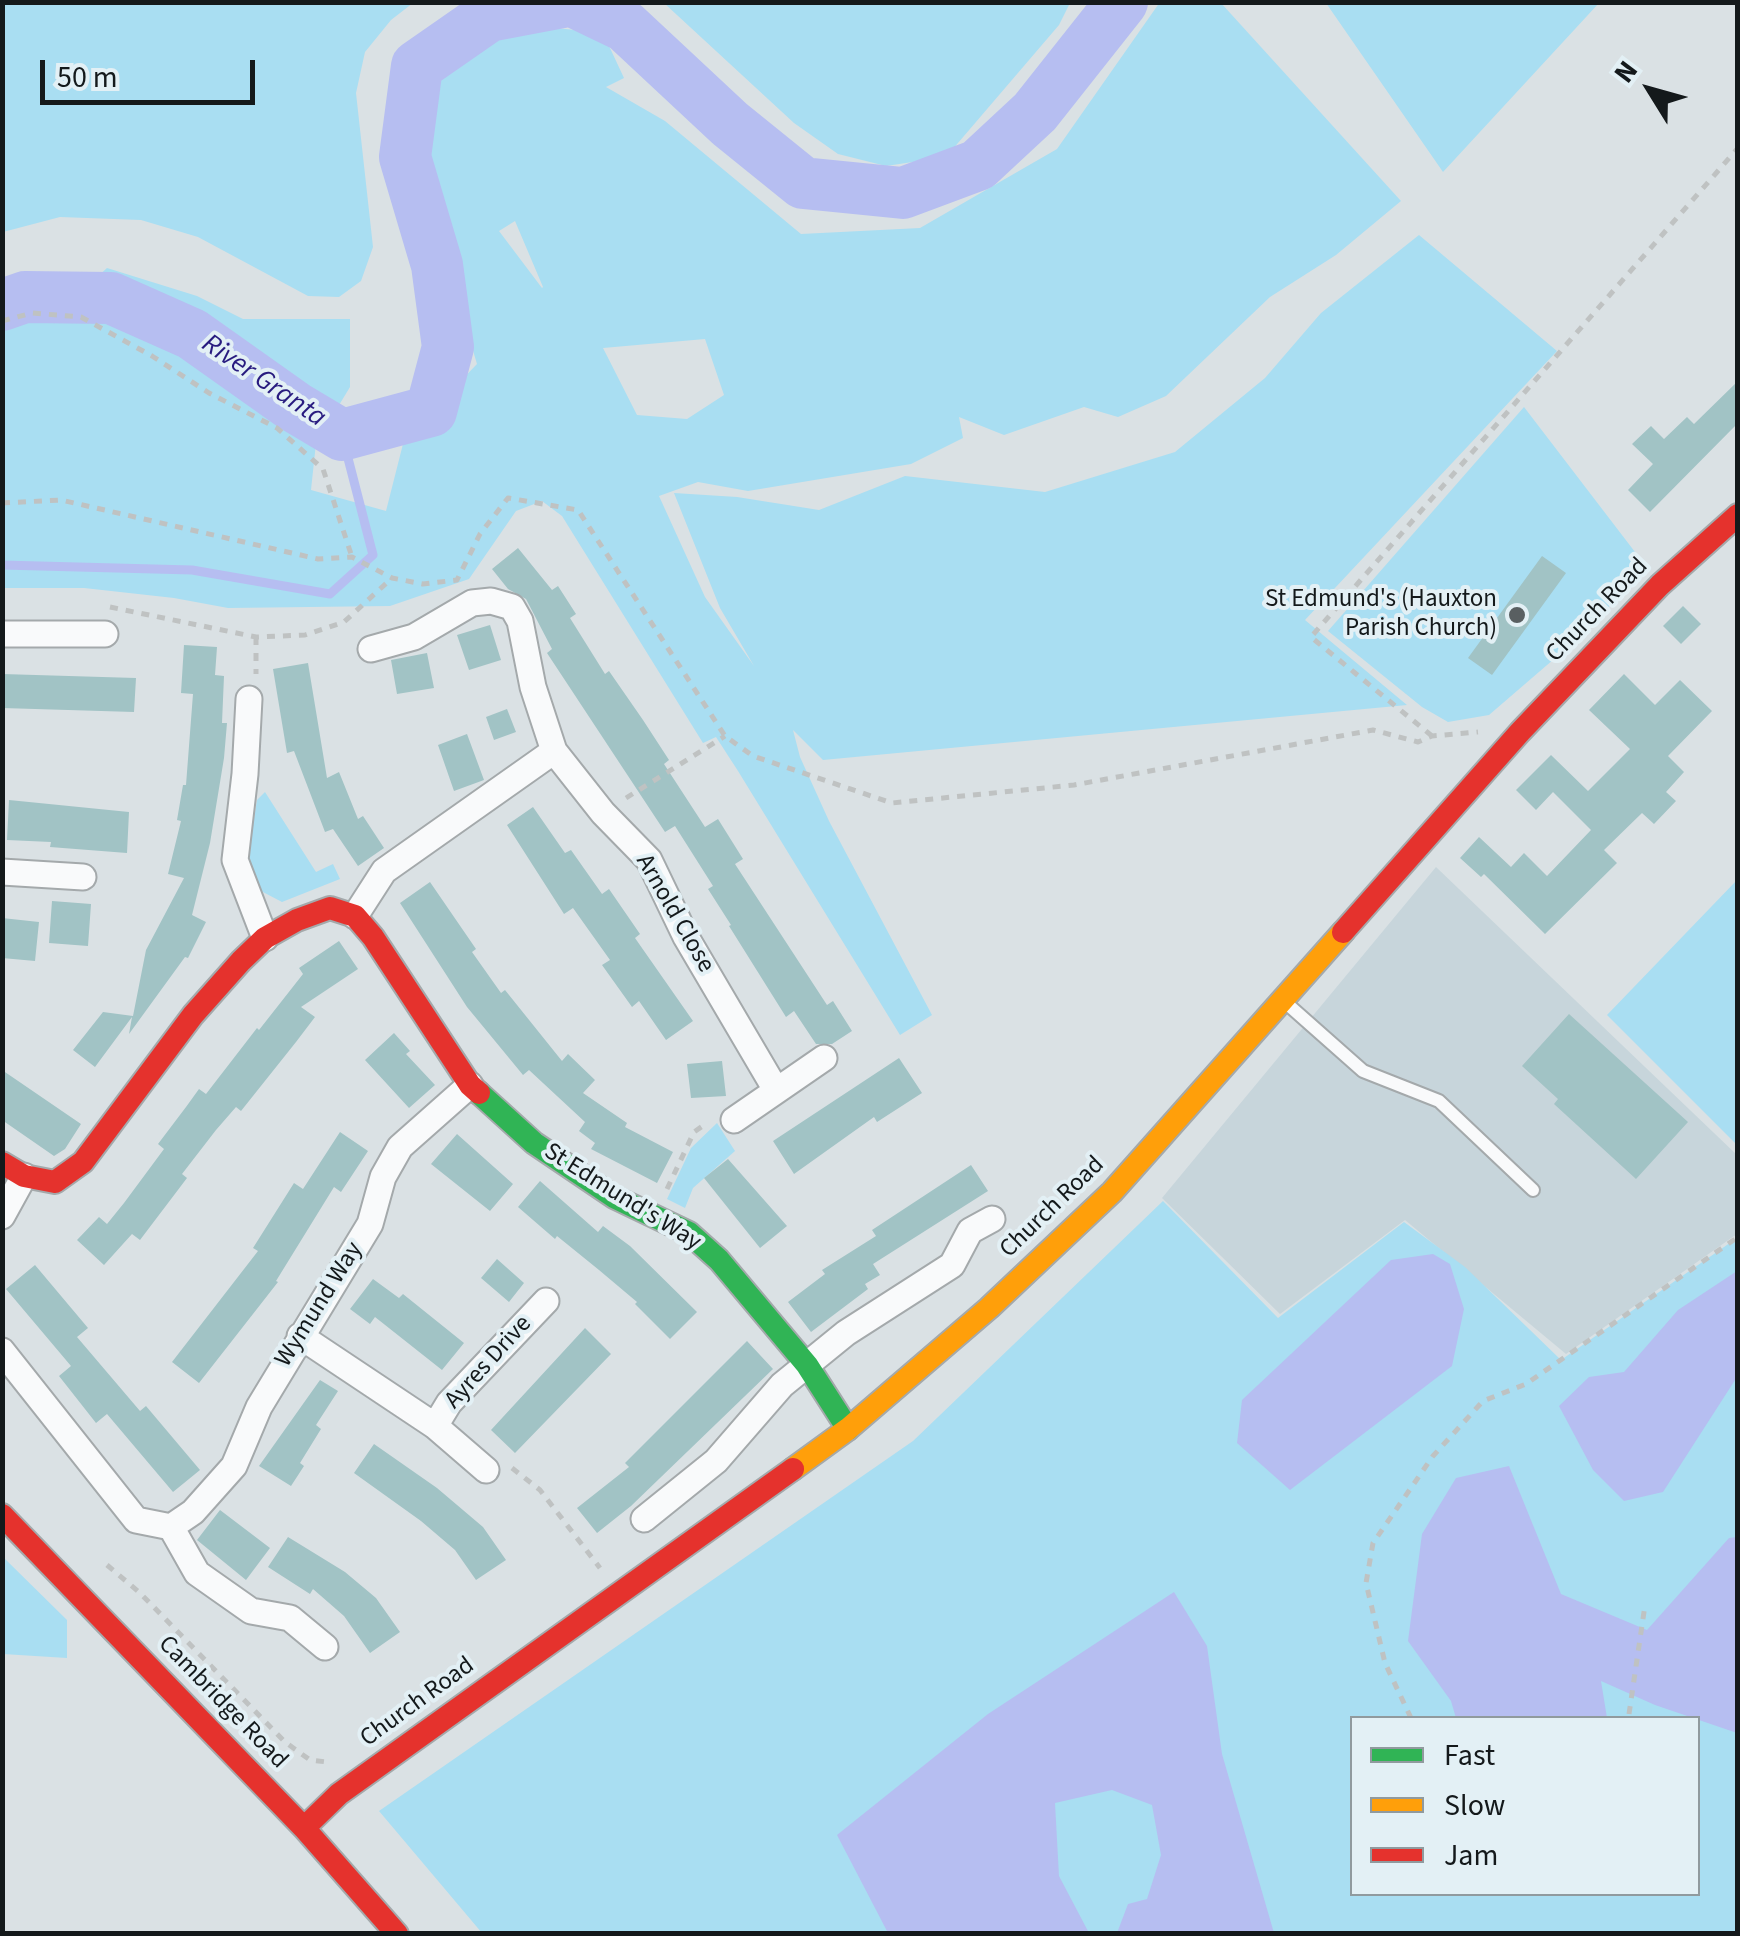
<!DOCTYPE html>
<html>
<head>
<meta charset="utf-8">
<style>
	body { margin:0 }
	#map { position:relative; width:1740px; height:1936px; overflow:hidden; background:#dae1e4; font-family:"Source Sans 3",sans-serif }
	canvas { display:block }
	.frame { position:absolute; inset:0; border:5px solid #14191b; pointer-events:none }
	.legend { position:absolute; left:1350px; top:1716px; width:350px; height:180px; box-sizing:border-box; background:#e3f0f5; border:2px solid #909a9e; margin:0; padding:12px 18px; list-style:none; font-size:30px; color:#14191b }
	.legend li { display:flex; align-items:center; gap:20px; height:50px }
	.legend b { width:50px; border:2px solid #909a9e }
	.north { position:absolute; left:1600px; top:40px; width:100px; height:100px; -webkit-text-stroke:8px #e3f0f5; paint-order:stroke; rotate:307deg; font-size:28px; font-weight:700; line-height:40px; text-align:center; color:#14191b }
	.north::after { content:''; display:block; margin:auto; width:35px; height:45px; background:#14191b; clip-path:polygon(50% 0,100% 100%,50% 72%,0 100%) }
	.scale { position:absolute; left:40px; top:60px; width:215px; height:45px; box-sizing:border-box; border:5px solid #14191b; border-top:0; padding-left:12px; font-size:30px; line-height:35px; white-space:nowrap; color:#14191b; -webkit-text-stroke:8px #e3f0f5; paint-order:stroke }
</style>
</head>
<body>
<div id="map">
<canvas width="1740" height="1936"></canvas>
<div class="frame"></div>
<ul class="legend">
<li><b style="height:12px;background:#30b455"></b>Fast</li>
<li><b style="height:12px;background:#ff9f0a"></b>Slow</li>
<li><b style="height:12px;background:#e5322d"></b>Jam</li>
</ul>
<div class="north">N</div>
<div class="scale">50 m</div>
</div>
<script>
const g = document.querySelector('canvas').getContext('2d');
g.lineJoin = 'round';
function fillPath(path, color) { g.fillStyle = color; g.fill(path, 'evenodd'); }
const poly = rows => new Path2D(rows.map(r => 'M' + r).join(''));
function stroke(path, color, width, dash) { g.strokeStyle = color; g.lineWidth = width; g.lineCap = dash ? 'butt' : 'round'; g.setLineDash(dash || []); g.stroke(path); }
function drawText(font, color, halo, rows, align = 'center') {
  g.font = font + ' "Source Sans 3",sans-serif'; g.lineWidth = 8; g.setLineDash([]); g.textBaseline = 'middle'; g.strokeStyle = halo; g.fillStyle = color; for (const [text, x, y, turn = 0] of rows) {
    g.save(); g.translate(x, y); g.rotate((+turn || 0) * Math.PI / 180); g.textAlign = isNaN(turn) ? turn : align; if (halo) g.strokeText(text, 0, 0); g.fillText(text, 0, 0); g.restore();
  }
}
const built = poly([
	[1436,867,1737,1155,1737,1234,1566,1354,1405,1220,1280,1314,1162,1198]
]);
const green = poly([
	[3,2,413,3,391,20,365,52,356,93,373,247,361,281,339,297,308,296,198,237,141,220,60,217,3,232],
	[1160,2,1221,3,1401,201,1336,255,1270,297,1166,396,1118,417,1084,407,1004,435,959,417,963,438,911,464,748,491,698,482,659,496,705,597,754,666,720,608,674,493,737,497,819,510,905,476,1045,492,1175,452,1265,378,1321,313,1419,235,1557,351,1305,620,1407,705,823,760,793,730,800,757,829,821,932,1015,900,1035,738,771,716,737,703,743,562,516,542,501,516,511,469,579,390,606,228,608,174,598,84,588,3,588,3,317,70,302,107,268,197,296,243,319,350,319,350,387,316,443,311,490,386,511,404,440,477,364,424,185,420,125,427,84,510,23,603,33,624,78,606,87,665,121,801,234,920,228,1057,149],
	[515,221,543,287,542,288,499,231],
	[705,339,724,395,687,419,637,415,603,348],
	[664,3,1070,3,1059,25,946,157,886,166,838,154,794,123],
	[1326,3,1599,3,1443,172],
	[1524,407,1648,569,1561,653,1489,715,1448,722,1422,707,1328,631],
	[265,792,316,872,333,864,340,879,282,902,261,891,247,862,257,800],
	[1737,880,1737,1145,1607,1015],
	[717,1123,735,1151,693,1188,685,1208,667,1199,691,1148],
	[1163,1201,1278,1318,1404,1222,1465,1267,1561,1360,1737,1238,1737,1933,482,1933,379,1811,913,1441],
	[1352,1718,1698,1718,1698,1894,1352,1894],
	[2,1556,67,1620,67,1658,3,1654]
]);
const water = poly([
	[1433,1254,1450,1264,1464,1309,1452,1366,1290,1490,1237,1443,1242,1400,1391,1260],
	[1737,1271,1737,1377,1663,1492,1624,1501,1593,1470,1559,1406,1589,1377,1624,1372,1678,1310],
	[1509,1466,1561,1594,1647,1630,1729,1538,1737,1537,1737,1733,1655,1705,1601,1681,1607,1718,1456,1718,1451,1701,1408,1641,1422,1534,1456,1478],
	[1174,1592,1207,1646,1222,1754,1274,1933,1117,1933,1128,1904,1147,1899,1161,1855,1152,1805,1112,1790,1055,1803,1059,1876,1089,1933,888,1933,837,1835,988,1714]
]);
const stream = poly([
	[2,565,192,570,330,594,373,555,342,435]
]);
const river = poly([
	[575,2,625,26,730,124,803,183,903,193,978,165,1035,112,1122,2],
	[2,305,25,297,111,298,192,334,295,407,342,435,431,411,448,347,437,265,405,157,417,66,489,16,563,2]
]);
const building = poly([
	[1738,381,1738,423,1650,512,1628,490,1653,464,1632,444,1651,426,1664,439,1687,417,1694,424],
	[518,548,552,590,558,586,576,614,570,618,605,674,609,671,643,720,669,760,664,764,705,827,718,819,743,859,735,864,827,1005,833,1001,852,1031,832,1044,816,1044,794,1011,786,1017,729,926,731,925,708,889,713,886,675,826,665,832,547,653,552,649,526,599,508,589,492,569],
	[1542,556,1566,573,1492,675,1468,658],
	[1683,606,1701,624,1681,644,1663,626],
	[490,625,501,660,469,670,457,635],
	[184,645,217,647,215,675,224,676,222,723,227,723,224,758,210,843,192,915,206,922,188,958,185,957,129,1034,132,1017,95,1067,73,1050,103,1012,133,1016,146,950,184,878,168,874,181,821,177,820,183,785,186,785,193,694,181,693],
	[427,653,434,688,397,694,391,660],
	[308,663,327,778,339,772,358,819,363,816,384,848,358,866,333,829,325,832,294,751,287,753,273,669],
	[2,674,136,678,134,712,2,708],
	[1624,674,1655,705,1680,680,1712,711,1668,756,1684,772,1666,792,1676,801,1654,824,1642,813,1604,850,1617,863,1545,934,1484,874,1481,877,1460,858,1479,837,1511,867,1524,853,1547,876,1591,830,1553,792,1536,810,1516,790,1551,755,1588,791,1630,749,1589,710],
	[507,709,516,732,494,740,486,717],
	[467,734,484,780,454,791,438,745],
	[9,800,129,812,127,853,50,847,51,842,7,840],
	[533,807,565,853,571,850,602,894,609,889,640,934,635,938,693,1021,666,1040,639,1001,632,1007,602,965,610,960,573,908,564,914,507,825],
	[430,882,476,949,472,952,501,993,505,990,562,1061,568,1054,595,1080,583,1093,627,1123,625,1127,673,1152,657,1183,591,1149,595,1143,579,1131,585,1122,529,1070,523,1075,467,1007,400,903],
	[52,901,91,904,88,946,49,943],
	[2,918,39,922,35,961,2,958],
	[339,941,358,969,301,1007,315,1017,296,1042,241,1111,236,1107,216,1130,182,1174,187,1178,140,1240,132,1234,104,1265,77,1240,99,1217,107,1224,124,1203,164,1149,158,1144,186,1107,199,1089,206,1094,257,1028,259,1030,303,974,299,968],
	[1569,1014,1688,1122,1636,1179,1554,1104,1558,1099,1522,1066],
	[394,1033,410,1051,406,1054,435,1085,409,1108,365,1060],
	[899,1058,922,1093,877,1122,874,1117,794,1174,773,1141],
	[722,1061,726,1096,691,1098,687,1064],
	[2,1070,81,1124,65,1149,54,1156,2,1120],
	[340,1132,368,1151,341,1192,334,1187,276,1281,278,1282,199,1383,172,1362,258,1251,253,1248,294,1183,303,1189],
	[457,1134,513,1184,490,1211,431,1164],
	[728,1159,787,1226,760,1248,704,1178],
	[971,1165,988,1191,873,1264,880,1275,865,1284,868,1289,811,1332,788,1302,825,1274,822,1270,876,1236,872,1230],
	[540,1181,598,1232,603,1226,630,1246,697,1312,670,1339,635,1304,637,1302,599,1270,557,1236,555,1239,518,1207],
	[497,1259,524,1283,509,1302,481,1278],
	[35,1265,88,1328,77,1337,140,1411,146,1406,200,1470,173,1492,107,1414,96,1423,59,1376,71,1366,6,1289],
	[373,1279,399,1298,403,1294,464,1343,442,1370,375,1317,370,1324,350,1309],
	[585,1328,611,1354,515,1453,491,1430],
	[747,1341,773,1369,631,1506,597,1533,577,1508,629,1467,625,1463],
	[320,1380,338,1391,316,1425,321,1429,300,1463,304,1466,291,1486,259,1466],
	[374,1444,437,1488,483,1527,506,1560,476,1580,455,1550,421,1521,354,1473],
	[220,1510,270,1548,246,1580,197,1540],
	[288,1537,345,1572,376,1598,400,1632,370,1653,344,1616,313,1589,310,1594,268,1567]
]);
const path = poly([
	[2,321,32,313,81,317,152,356,209,393,277,428,323,469,352,557],
	[2,503,61,500,318,559,352,557,392,578,423,584,457,580,480,534,508,498,578,510,725,736,753,756,892,803,1074,785,1373,730,1418,742,1432,736,1478,732],
	[110,607,256,637,305,635,344,622,392,578],
	[256,637,256,674],
	[1432,736,1311,637,1738,148],
	[626,798,725,736],
	[667,1189,694,1132,707,1123],
	[512,1468,540,1490,600,1568],
	[107,1565,140,1593,285,1742,310,1760,327,1762],
	[1629,1714,1645,1605],
	[1411,1718,1385,1663,1366,1583,1373,1543,1433,1456,1483,1401,1526,1384,1738,1237]
]);
const lane = poly([
	[1285,1002,1363,1071,1439,1101,1533,1190]
]);
const street = poly([
	[2,634,105,634],
	[371,649,414,637,472,603,491,601,512,607,520,621,533,687,554,751,603,813,649,860,686,937,776,1090],
	[249,699,245,774,235,860,265,938],
	[2,872,83,877],
	[355,916,384,871,554,751],
	[734,1120,824,1058],
	[2,1216,24,1176],
	[300,1336,435,1426,486,1470],
	[2,1351,136,1520,171,1527,193,1512,234,1466,259,1407,370,1224,383,1177,400,1147,470,1085],
	[435,1426,449,1403,546,1301],
	[644,1519,716,1461,782,1385,846,1333,952,1265,970,1231,992,1219],
	[171,1527,197,1573,251,1611,290,1618,325,1647]
]);
const fast = poly([
	[479,1093,534,1143,614,1197,689,1233,719,1260,807,1365,848,1429]
]);
const slow = poly([
	[793,1469,848,1429,989,1308,1112,1192,1343,932]
]);
const jam = poly([
	[1343,932,1520,732,1660,585,1738,515],
	[2,1163,24,1176,55,1182,83,1162,193,1015,241,961,265,938,297,920,330,908,355,916,373,937,470,1085,479,1093],
	[2,1515,304,1828,397,1934],
	[304,1828,339,1794,793,1469]
]);
const markers = [
	[1517,615,10,"#595f61"]
];
const poiNames = [
	["St Edmund's (Hauxton",1497,601],
	["Parish Church)",1497,630]
];
const streetNames = [
	["Church Road",1598,611,-46],
	["Arnold Close",674,914,60],
	["St Edmund's Way",622,1198,32],
	["Church Road",1053,1208,-44],
	["Wymund Way",320,1305,-58],
	["Ayres Drive",489,1363,-48],
	["Cambridge Road",222,1703,46],
	["Church Road",418,1703,-36]
];
const waterNames = [
	["River Granta",263,382,34]
];
fillPath(built, '#c7d5db');
fillPath(green, '#a9def2');
fillPath(water, '#b6bef1');
stroke(stream, '#b6bef1', 9);
stroke(river, '#b6bef1', 52);
fillPath(building, '#a1c3c5');
stroke(lane, '#a4a9ab', 16);
stroke(street, '#a4a9ab', 29);
stroke(fast, '#a4a9ab', 26);
stroke(slow, '#a4a9ab', 26);
stroke(jam, '#a4a9ab', 26);
stroke(path, '#bfc2c2', 5, [8, 8]);
stroke(lane, '#f9fafb', 12);
stroke(street, '#f9fafb', 25);
stroke(fast, '#30b455', 22);
stroke(slow, '#ff9f0a', 22);
stroke(jam, '#e5322d', 22);
for (const [x, y, r, color] of markers) { const dot = new Path2D(); dot.arc(x, y, r, 0, 2 * Math.PI); g.fillStyle = color; g.fill(dot); stroke(dot, '#e3f0f5', 4); }
drawText('25px', '#14191b', '#e3f0f5', poiNames, 'right');
drawText('25px', '#14191b', '#e3f0f5', streetNames);
drawText('italic 28px', '#281b7f', '#e3f0f5', waterNames);
</script>
</body>
</html>
